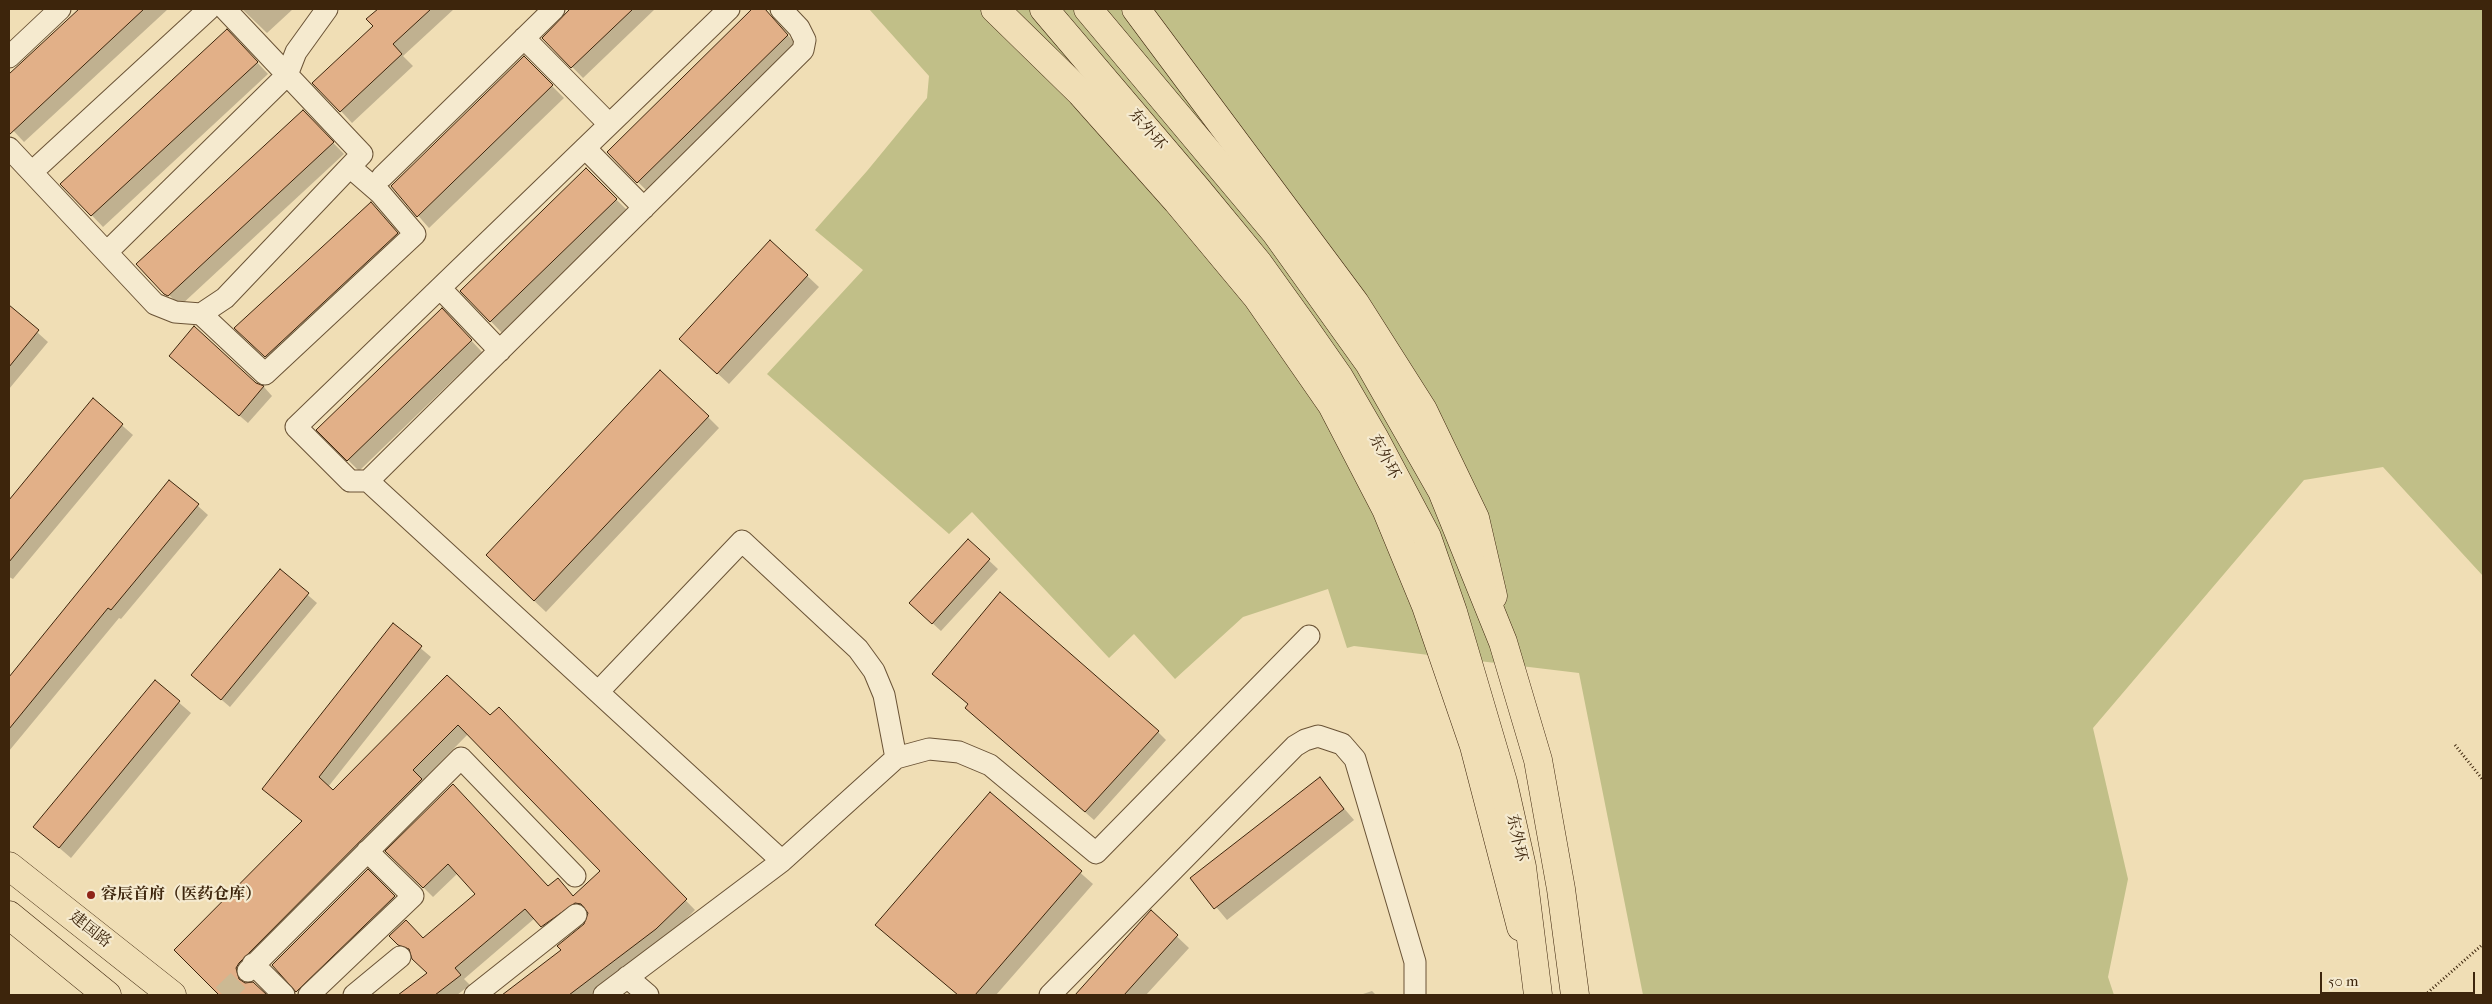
<!DOCTYPE html>
<html>
<head>
<meta charset="utf-8">
<style>
	body { margin:0 }
	#map { position:relative; width:2492px; height:1004px; overflow:hidden; background:#f0deb5; font-family:"IM FELL French Canon",serif }
	canvas { display:block }
	.frame { position:absolute; inset:0; border:10px solid #3d250c; pointer-events:none }
	.scale { position:absolute; left:2320px; top:972px; width:155px; height:22px; box-sizing:border-box; border:2px solid #3d250c; border-top:0; padding-left:6px; font-size:15px; line-height:18px; white-space:nowrap; color:#3d250c; -webkit-text-stroke:4px #f5eacf; paint-order:stroke }
</style>
</head>
<body>
<div id="map">
<canvas width="2492" height="1004"></canvas>
<div class="frame"></div>
<div class="scale">50 m</div>
</div>
<script>
const g = document.querySelector('canvas').getContext('2d');
g.lineJoin = 'round';
function fillPath(path, color) { g.fillStyle = color; g.fill(path, 'evenodd'); }
const poly = rows => new Path2D(rows.map(r => 'M' + r).join(''));
function stroke(path, color, width, dash) { g.strokeStyle = color; g.lineWidth = width; g.lineCap = dash ? 'butt' : 'round'; g.setLineDash(dash || []); g.stroke(path); }
function drawText(font, color, halo, rows, align = 'center') {
  g.font = font + ' "IM FELL French Canon","Noto Serif SC",serif'; g.lineWidth = 4.5; g.setLineDash([]); g.textBaseline = 'middle'; g.strokeStyle = halo; g.fillStyle = color; for (const [text, x, y, turn = 0] of rows) {
    g.save(); g.translate(x, y); g.rotate((+turn || 0) * Math.PI / 180); g.textAlign = isNaN(turn) ? turn : align; if (halo) g.strokeText(text, 0, 0); g.fillText(text, 0, 0); g.restore();
  }
}
const green = poly([
	[869,9,2483,9,2483,576,2383,467,2304,480,2093,728,2128,879,2108,977,2114,995,1643,995,1579,673,1354,646,1347,648,1328,589,1243,617,1175,679,1134,634,1109,658,972,512,949,534,767,374,863,270,815,230,867,171,927,98,929,76]
]);
const shadow = poly([
	[80,9,168,9,24,142,9,126,9,75],
	[242,9,293,9,267,33],
	[379,9,454,9,403,56,413,66,352,123,341,111,374,26,368,19],
	[573,9,655,9,583,78,544,38],
	[754,9,763,9,799,47,649,193,608,152],
	[238,42,268,74,103,227,62,184],
	[524,58,564,98,429,228,392,186],
	[314,123,344,154,180,306,138,264],
	[586,170,628,211,502,333,462,291],
	[371,204,408,245,277,367,247,339],
	[770,241,819,287,729,384,692,350],
	[10,308,48,342,9,389,9,309],
	[453,321,482,352,359,471,318,430],
	[179,364,256,384,264,387,272,396,248,423],
	[93,400,133,435,13,579,9,577,9,502],
	[708,417,719,428,546,612,498,567],
	[170,481,208,515,121,619,119,618,9,751,9,678],
	[968,541,998,569,941,631,920,612],
	[280,571,317,603,230,707,202,683],
	[393,625,431,657,328,787,333,791,447,677,490,717,499,708,695,910,666,939,591,995,504,995,563,951,585,925,590,913,584,912,552,936,535,918,464,979,470,985,457,995,400,995,429,973,391,936,423,939,476,894,458,873,433,897,387,851,453,786,549,888,558,880,574,897,602,871,468,734,422,781,431,789,245,978,245,984,253,983,266,995,221,995,176,950,303,822,263,789],
	[155,682,191,713,71,858,35,827],
	[942,682,1158,732,1166,740,1094,820,975,716,969,705],
	[1319,779,1354,820,1227,920,1192,878],
	[990,793,1093,884,996,995,958,995,888,936],
	[368,871,405,908,301,995,273,965],
	[1151,912,1189,948,1146,995,1076,995],
	[1372,991,1376,995,1360,995]
]);
const building = poly([
	[79,9,144,9,9,135,9,74,79,9],
	[378,9,431,9,393,44,402,54,340,112,312,83,373,26,366,19,378,9],
	[570,9,633,9,571,68,542,38,570,9],
	[752,9,765,9,788,35,637,183,607,152,752,9],
	[227,29,258,62,91,216,60,184,227,29],
	[524,56,553,85,417,217,391,186,524,56],
	[303,110,334,142,168,296,164,294,136,264,303,110],
	[586,168,617,199,490,322,460,291,586,168],
	[371,202,398,233,265,357,234,328,371,202],
	[770,240,808,275,717,374,679,339,770,240],
	[9,305,39,330,9,367,9,305],
	[442,308,472,340,347,461,316,430,442,308],
	[194,326,256,383,264,386,239,416,169,356,194,326],
	[660,370,709,416,534,601,486,555,660,370],
	[93,398,123,424,9,562,9,500,93,398],
	[169,480,199,504,111,610,108,608,9,729,9,677,169,480],
	[968,539,990,559,932,624,909,603,968,539],
	[280,569,309,593,221,700,191,675,280,569],
	[1000,592,1159,731,1085,812,965,708,968,704,932,674,1000,592],
	[393,623,422,646,319,777,333,790,447,675,490,715,499,707,687,899,656,929,569,995,502,995,561,950,557,946,584,924,588,913,581,904,575,903,541,927,525,909,455,968,461,975,435,995,398,995,427,973,412,959,409,949,398,945,389,936,406,920,423,938,475,894,448,864,423,888,385,851,453,784,548,886,558,878,573,896,600,871,458,725,413,770,422,779,239,963,236,968,239,979,245,983,253,982,267,995,219,995,174,950,302,821,262,789,393,623],
	[155,680,180,701,59,848,33,827,155,680],
	[1320,777,1344,809,1214,909,1190,878,1320,777],
	[990,792,1082,871,975,995,958,995,875,925,990,792],
	[368,869,395,896,296,992,272,965,368,869],
	[1151,910,1178,935,1124,995,1075,995,1151,910]
]);
const minorTunnel = poly([
	[223,995,248,971]
]);
const path = poly([
	[2455,745,2483,780],
	[2425,995,2483,944]
]);
const minor = poly([
	[781,9,799,28,805,40,803,50,368,481,782,861],
	[524,38,609,124],
	[9,57,60,9],
	[9,148,155,304,175,312,201,314,225,298,362,154,225,9],
	[585,148,644,208],
	[32,172,209,9],
	[382,177,554,9],
	[107,252,287,75,296,52,327,9],
	[440,288,500,351],
	[201,314,265,374,415,234,380,193,350,167],
	[368,481,350,481,296,427,729,9],
	[598,692,742,541,858,649,874,671,884,695,896,758,782,861,604,995],
	[896,758,929,749,959,752,990,765,1096,853,1309,636],
	[253,964,284,995],
	[248,971,461,758,575,876],
	[627,977,648,995],
	[309,995,413,896,367,851],
	[354,995,400,957],
	[475,995,576,915],
	[1050,995,1295,746,1305,740,1318,736,1342,744,1355,759,1415,962,1415,995]
]);
const major = poly([
	[995,9,1081,93,1177,201,1257,297,1332,405,1386,509,1426,606,1474,746,1521,927],
	[1136,9,1355,303,1423,410,1475,518,1493,596],
	[9,866,172,995],
	[9,915,107,995]
]);
const highway = poly([
	[1044,9,1197,189,1258,263,1304,327,1339,377,1375,439,1427,537,1453,612,1503,782,1522,867,1538,995],
	[1088,9,1276,233,1369,363,1442,491,1503,642,1538,760,1561,889,1575,995]
]);
const markers = [
	[91,895,5,"#8f2418"]
];
const streetNames = [
	["东外环",1147,130,50],
	["东外环",1384,457,62],
	["东外环",1516,838,78],
	["建国路",90,930,38]
];
const poiNames = [
	["容辰首府（医药仓库）",101,895]
];
fillPath(green, '#c1bf88');
fillPath(shadow, '#0003');
fillPath(building, '#e2b088');
stroke(building, '#3d250c', 1);
stroke(minorTunnel, '#ccb993', 21, [21, 11]);
stroke(minor, '#6a5336', 23);
stroke(major, '#3d250c', 29);
stroke(highway, '#3d250c', 29);
stroke(path, '#3d250c', 3, [1, 2.5]);
stroke(minor, '#f5eacf', 21);
stroke(major, '#f0deb5', 28);
stroke(highway, '#f0deb5', 28);
for (const [x, y, r, color] of markers) { const dot = new Path2D(); dot.arc(x, y, r, 0, 2 * Math.PI); g.fillStyle = color; g.fill(dot); stroke(dot, '#f5eacf', 2); }
drawText('16px', '#3d250c', '#f5eacf', streetNames);
drawText('bold 16px', '#3d250c', '#f5eacf', poiNames, 'left');
</script>
</body>
</html>
